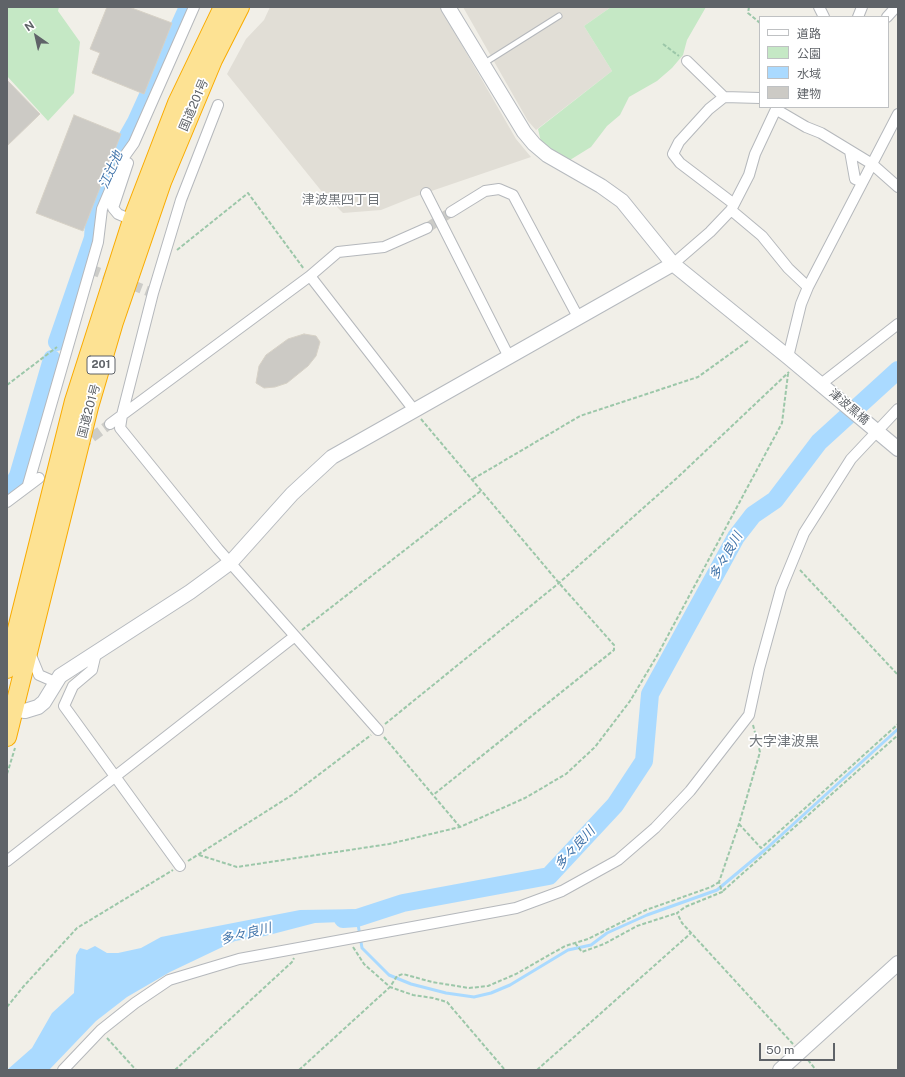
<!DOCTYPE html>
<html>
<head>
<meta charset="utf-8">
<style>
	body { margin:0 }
	#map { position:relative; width:905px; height:1077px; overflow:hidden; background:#f1efe8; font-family:"Public Sans","Noto Sans JP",sans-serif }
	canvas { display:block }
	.frame { position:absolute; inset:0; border:8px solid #5f6368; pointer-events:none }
	.legend { position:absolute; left:759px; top:16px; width:130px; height:92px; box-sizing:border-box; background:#fff; border:1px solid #bfc1c3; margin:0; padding:5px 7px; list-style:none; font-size:12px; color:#5f6368 }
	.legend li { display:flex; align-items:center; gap:8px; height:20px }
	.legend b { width:20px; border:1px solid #bfc1c3 }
	.north { position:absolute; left:16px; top:16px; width:40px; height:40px; -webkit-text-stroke:3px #fff; paint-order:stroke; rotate:326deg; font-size:11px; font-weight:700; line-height:16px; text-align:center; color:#5f6368 }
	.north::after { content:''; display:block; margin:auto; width:14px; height:18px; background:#5f6368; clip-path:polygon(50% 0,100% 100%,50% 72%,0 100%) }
	.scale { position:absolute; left:759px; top:1043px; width:76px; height:18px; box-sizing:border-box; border:2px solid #5f6368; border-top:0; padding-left:5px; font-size:12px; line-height:14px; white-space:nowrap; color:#5f6368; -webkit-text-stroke:3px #fff; paint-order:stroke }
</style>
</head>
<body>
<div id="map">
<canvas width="905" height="1077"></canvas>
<div class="frame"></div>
<ul class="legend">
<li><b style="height:5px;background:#fff"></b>道路</li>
<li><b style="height:11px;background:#c5e8c5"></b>公園</li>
<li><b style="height:11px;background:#aadaff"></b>水域</li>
<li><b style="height:11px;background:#cccac5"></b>建物</li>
</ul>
<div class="north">N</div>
<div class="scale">50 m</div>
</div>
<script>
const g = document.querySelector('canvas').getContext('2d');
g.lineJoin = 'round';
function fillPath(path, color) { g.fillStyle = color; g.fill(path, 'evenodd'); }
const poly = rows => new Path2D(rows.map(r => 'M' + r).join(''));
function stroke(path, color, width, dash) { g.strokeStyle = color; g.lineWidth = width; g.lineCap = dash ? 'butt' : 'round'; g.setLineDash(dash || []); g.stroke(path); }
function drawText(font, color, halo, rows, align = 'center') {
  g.font = font + ' "Public Sans","Noto Sans JP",sans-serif'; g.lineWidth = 3.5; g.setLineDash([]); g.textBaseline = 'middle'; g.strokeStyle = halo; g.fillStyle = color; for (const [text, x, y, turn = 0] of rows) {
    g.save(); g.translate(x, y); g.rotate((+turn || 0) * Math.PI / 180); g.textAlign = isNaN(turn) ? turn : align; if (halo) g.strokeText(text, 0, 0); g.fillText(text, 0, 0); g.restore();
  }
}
const education = poly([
	[270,7,440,7,516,139,531,157,411,198,381,210,343,213,323,193,227,74,246,39,264,20],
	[463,7,611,7,584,26,612,71,536,130,528,121]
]);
const green = poly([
	[7,7,59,7,58,11,80,42,74,93,48,121,7,76],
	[611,7,706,7,687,40,683,55,672,68,657,81,629,97,620,115,607,126,591,147,570,160,556,154,541,142,538,129,612,71,584,26]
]);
const water = poly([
	[366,909,369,921,315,923,265,936,235,941,170,972,127,997,96,1021,49,1070,7,1070,32,1048,52,1013,74,993,76,955,80,948,87,950,95,946,107,953,118,953,141,948,161,937,300,910]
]);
const stream = poly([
	[357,918,362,948,389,975,411,984,446,993,474,997,491,993,510,985,568,950,591,945,607,933,647,915,717,890,766,849,898,729]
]);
const river = poly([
	[57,342,93,238,95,207,115,159,136,122,188,7],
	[7,494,18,476,52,359],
	[343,919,357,918,403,903,549,876,615,805,644,761,650,694,736,537,753,515,775,500,819,442,898,370]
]);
const building = poly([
	[107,7,129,7,172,23,144,94,92,73,100,53,90,49,107,7],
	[7,80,40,114,7,146,7,80],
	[74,115,121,134,83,231,36,213,74,115],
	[304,334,316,336,320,342,316,356,308,366,287,383,275,387,264,388,256,383,259,366,266,355,288,339,304,334]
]);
const streetTunnel = poly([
	[427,228,451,212],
	[90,269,153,293],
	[80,446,110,424]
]);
const path = poly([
	[749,7,748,13,760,23],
	[663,44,679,56],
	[177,250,248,193,304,269],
	[7,385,57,347],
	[421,419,559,583,614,645,614,650,433,795],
	[473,479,580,416,698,377,748,341],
	[800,570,898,675],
	[302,630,482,490],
	[385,724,559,583,677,478,789,372],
	[753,725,760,752,739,824,719,882,722,892,685,907,677,913,682,923,793,1044],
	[384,737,460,827],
	[7,774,15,748],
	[739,824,761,848,898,724],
	[199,855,237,867,389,844,460,827,525,798,566,774,595,747,630,701,658,654,782,423,788,374],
	[188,861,292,795,371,735],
	[723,891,898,735],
	[575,943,582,952,604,944,637,926,677,913],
	[353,947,364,964,390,987,413,995,433,998,447,1002,505,1070],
	[7,1007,23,987,77,928,173,870],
	[107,1038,136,1070],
	[808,1060,816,1070],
	[175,1070,292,962,294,958],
	[299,1070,390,987,397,976,403,974,432,982,469,988,488,986,516,974,565,946,588,939,646,910,711,887,719,882],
	[537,1070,691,933]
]);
const lane = poly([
	[483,64,559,16]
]);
const street = poly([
	[819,7,824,17],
	[858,17,862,7],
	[887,17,896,7],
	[687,61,724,97],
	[218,105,181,200,153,293,122,415,120,428,218,549,378,730],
	[777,110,806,127,821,133,872,164,898,187],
	[850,151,855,179,862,182],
	[128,163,113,208,118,214,132,220],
	[426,193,509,357],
	[734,204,680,163,673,154,679,142,709,109,724,97,760,98],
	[731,210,762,236,788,268,808,287],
	[451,212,485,191,499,189,513,195,578,317],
	[673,264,710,232,731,210,749,175,755,154,777,107],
	[310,276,338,252,384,247,427,228],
	[788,357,801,304,808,287,898,114],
	[821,384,898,324],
	[110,424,310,276,414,410],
	[28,485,98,242,102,209,124,157,134,143,194,7],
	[7,502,39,478],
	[30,653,39,675,55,682],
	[96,653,92,670,73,686,64,706,180,866],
	[7,861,295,636],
	[63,1070,101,1030,135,1003,169,980,239,959,516,908,562,891,618,860,655,828,690,791,749,715,759,669,781,589,804,533,851,459,898,409]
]);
const secondary = poly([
	[448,7,524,132,534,144,547,155,601,186,622,201,673,264,788,357,898,449],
	[7,708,25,711,38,707,44,702,60,676,190,592,231,562,292,494,332,457,673,264],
	[780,1070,898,963]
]);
const highway = poly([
	[7,669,74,401,132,220,177,103,223,7],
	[7,737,89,407,114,322,162,182,213,60,240,7]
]);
const shields = [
	[101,365,28]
];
const shieldNames = [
	["201",101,365]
];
const streetNames = [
	["国道201号",194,105,-67],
	["津波黒橋",849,407,40],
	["国道201号",89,411,-75]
];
const waterNames = [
	["江辻池",111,170,-66],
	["多々良川",726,556,-60],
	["多々良川",575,848,-48],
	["多々良川",246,934,-14]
];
const neighbourhoodNames = [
	["津波黒四丁目",341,200]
];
const quarterNames = [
	["大字津波黒",784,742]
];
fillPath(education, '#e1ded6');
fillPath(green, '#c5e8c5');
fillPath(water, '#aadaff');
stroke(stream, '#aadaff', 3);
stroke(river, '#aadaff', 18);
fillPath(building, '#cccac5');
stroke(building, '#d6d1c6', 1);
stroke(streetTunnel, '#ccccc8', 10, [10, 5]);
stroke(lane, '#b5b8bc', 7);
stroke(street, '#b5b8bc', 12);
stroke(secondary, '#b6babf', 16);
stroke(highway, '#f9ab00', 20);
stroke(path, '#9cc7a9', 2, [4, 2]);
stroke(lane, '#fff', 5);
stroke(street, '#fff', 10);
stroke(secondary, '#fff', 14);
stroke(highway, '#fde293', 18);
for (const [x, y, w] of shields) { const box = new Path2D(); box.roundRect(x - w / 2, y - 9, w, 18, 3); g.fillStyle = '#fff'; g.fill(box); stroke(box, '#5f6368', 1); }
drawText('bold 11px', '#5f6368', null, shieldNames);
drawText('12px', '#5f6368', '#fff', streetNames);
drawText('italic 13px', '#4174aa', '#fff', waterNames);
drawText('13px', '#70757a', '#fff', neighbourhoodNames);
drawText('14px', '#70757a', '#fff', quarterNames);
</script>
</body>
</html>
